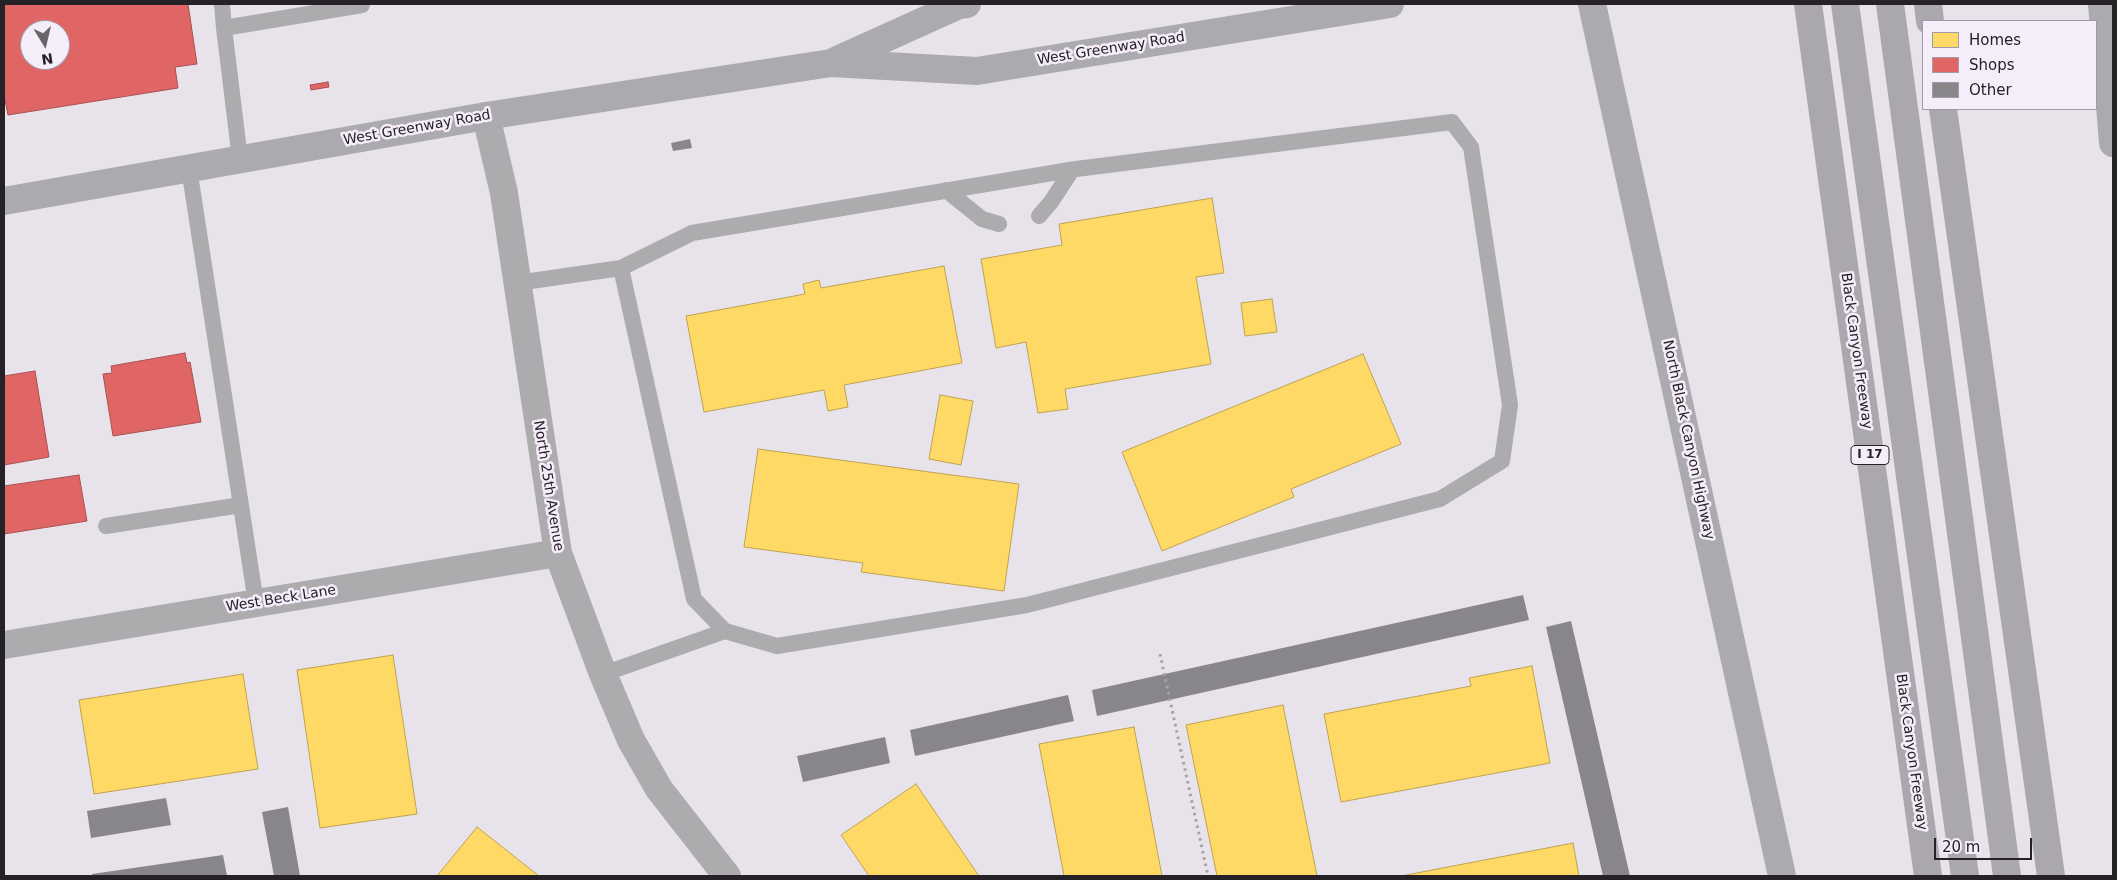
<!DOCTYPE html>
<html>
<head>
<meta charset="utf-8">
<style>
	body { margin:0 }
	#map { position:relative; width:2117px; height:880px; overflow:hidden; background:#e8e3ea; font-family:"DejaVu Sans",sans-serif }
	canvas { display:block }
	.frame { position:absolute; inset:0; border:5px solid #252126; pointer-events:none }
	.legend { position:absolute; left:1922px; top:20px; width:175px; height:90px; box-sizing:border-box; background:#f6edfb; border:1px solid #a29ba6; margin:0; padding:6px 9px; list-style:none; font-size:15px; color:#252126 }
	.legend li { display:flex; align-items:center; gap:10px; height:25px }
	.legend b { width:25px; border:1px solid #a29ba6 }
	.north { position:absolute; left:20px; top:20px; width:50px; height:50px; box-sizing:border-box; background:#f6edfb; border:1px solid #a29ba6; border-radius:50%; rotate:171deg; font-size:14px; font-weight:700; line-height:20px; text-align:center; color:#252126 }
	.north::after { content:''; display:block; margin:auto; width:18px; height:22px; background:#69656b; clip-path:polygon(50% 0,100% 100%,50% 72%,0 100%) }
	.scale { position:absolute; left:1934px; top:838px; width:98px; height:22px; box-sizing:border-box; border:2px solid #252126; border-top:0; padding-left:6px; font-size:15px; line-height:18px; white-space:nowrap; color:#252126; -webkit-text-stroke:4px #f6edfb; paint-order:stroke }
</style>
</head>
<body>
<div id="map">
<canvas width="2117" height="880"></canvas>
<div class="frame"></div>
<ul class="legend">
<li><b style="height:14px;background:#ffd966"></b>Homes</li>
<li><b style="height:14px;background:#e06666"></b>Shops</li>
<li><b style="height:14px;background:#89868b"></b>Other</li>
</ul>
<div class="north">N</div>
<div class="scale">20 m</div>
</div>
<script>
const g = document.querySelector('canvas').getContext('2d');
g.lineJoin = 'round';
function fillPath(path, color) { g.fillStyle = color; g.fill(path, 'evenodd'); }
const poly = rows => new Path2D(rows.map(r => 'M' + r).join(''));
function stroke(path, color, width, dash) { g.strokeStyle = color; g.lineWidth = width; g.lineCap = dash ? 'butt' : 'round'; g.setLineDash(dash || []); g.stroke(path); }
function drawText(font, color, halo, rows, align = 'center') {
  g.font = font + ' "DejaVu Sans",sans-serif'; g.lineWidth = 5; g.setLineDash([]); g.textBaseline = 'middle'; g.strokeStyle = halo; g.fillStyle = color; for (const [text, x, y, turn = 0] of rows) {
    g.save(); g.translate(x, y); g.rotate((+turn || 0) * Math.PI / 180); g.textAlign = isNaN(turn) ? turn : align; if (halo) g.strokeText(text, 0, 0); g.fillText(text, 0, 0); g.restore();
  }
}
const homes = poly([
	[1212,198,1224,273,1196,277,1211,364,1065,389,1068,409,1038,413,1026,342,996,348,981,259,1062,245,1059,224,1212,198],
	[944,266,962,363,844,385,848,407,828,411,824,390,704,412,686,316,805,294,803,284,819,280,821,288,944,266],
	[1272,299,1277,332,1245,336,1241,303,1272,299],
	[1363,354,1401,444,1291,489,1294,497,1162,551,1122,452,1363,354],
	[940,395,973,401,961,465,929,459,940,395],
	[758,449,1019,484,1004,591,861,572,863,563,744,547,758,449],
	[393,655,417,814,320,828,297,670,393,655],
	[1532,666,1550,763,1341,802,1324,714,1471,686,1469,678,1532,666],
	[243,674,258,769,94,794,79,700,243,674],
	[1283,705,1317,876,1217,876,1186,725,1283,705],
	[1134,727,1162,876,1064,876,1039,744,1134,727],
	[916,784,979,876,869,876,841,835,916,784],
	[477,827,539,876,437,876,477,827],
	[1573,843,1579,876,1401,876,1573,843]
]);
const shops = poly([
	[4,4,188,4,197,64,175,67,178,88,8,115,4,95,4,4],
	[30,30,60,30,60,60,30,60,30,30],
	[328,82,329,87,311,90,310,85,328,82],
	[185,353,187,363,190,362,201,422,113,436,103,374,112,373,111,366,185,353],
	[35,371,49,457,4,465,4,376,35,371],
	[79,475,87,521,4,534,4,486,79,475]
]);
const building = poly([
	[690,139,692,148,673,151,671,143],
	[1523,595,1529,620,1097,716,1092,690],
	[1571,621,1630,876,1603,876,1546,627],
	[1068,695,1074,721,915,756,910,730],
	[885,737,890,763,803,782,797,756],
	[166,798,171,825,91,838,87,811],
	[288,807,300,876,274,876,262,812],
	[223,855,227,876,92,876,92,874]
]);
const path = poly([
	[1160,654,1208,876]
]);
const service = poly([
	[222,4,224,28],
	[240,159,224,28,362,5,361,4],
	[189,168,256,603],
	[946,190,982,219,999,224],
	[1039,216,1051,202,1072,170],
	[517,283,621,268,692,233,1076,169,1452,122,1471,147,1510,405,1502,461,1440,499,1027,605,777,646,725,631,694,599,621,268],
	[106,526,241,505],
	[603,674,725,631]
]);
const minor = poly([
	[486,116,504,193,558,553,603,674,631,740,659,789,727,876],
	[4,645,558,553]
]);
const secondary = poly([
	[1592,4,1782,876],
	[2102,4,2113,143],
	[835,61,959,5,967,4],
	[4,201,486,116,831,63,977,71,1390,4]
]);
const motorway = poly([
	[1808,4,1928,876],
	[1845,4,1965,876],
	[1890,4,2007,876],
	[1928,4,1930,21],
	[1943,109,2051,876]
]);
const shields = [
	[1870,455,38]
];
const shieldNames = [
	["I 17",1870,455]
];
const streetNames = [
	["West Greenway Road",1111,49,-9],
	["West Greenway Road",417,128,-10],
	["Black Canyon Freeway",1856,351,82],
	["North Black Canyon Highway",1688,440,78],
	["North 25th Avenue",548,486,81],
	["West Beck Lane",281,599,-9],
	["Black Canyon Freeway",1911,752,82]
];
fillPath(homes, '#ffd966');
stroke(homes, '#bea253', 1);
fillPath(shops, '#e06666');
stroke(shops, '#a85153', 1);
fillPath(building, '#89868b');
stroke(path, '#a5a3a7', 3, [2.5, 4]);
stroke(service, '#acabae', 16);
stroke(minor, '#acabae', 28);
stroke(secondary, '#abaaae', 28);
stroke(motorway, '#aaa8ad', 28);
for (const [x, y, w] of shields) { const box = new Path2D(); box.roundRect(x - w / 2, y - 9.5, w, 19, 4); g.fillStyle = '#f6edfb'; g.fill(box); stroke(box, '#252126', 1); }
drawText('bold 12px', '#252126', null, shieldNames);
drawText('14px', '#252126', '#f6edfb', streetNames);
</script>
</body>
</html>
